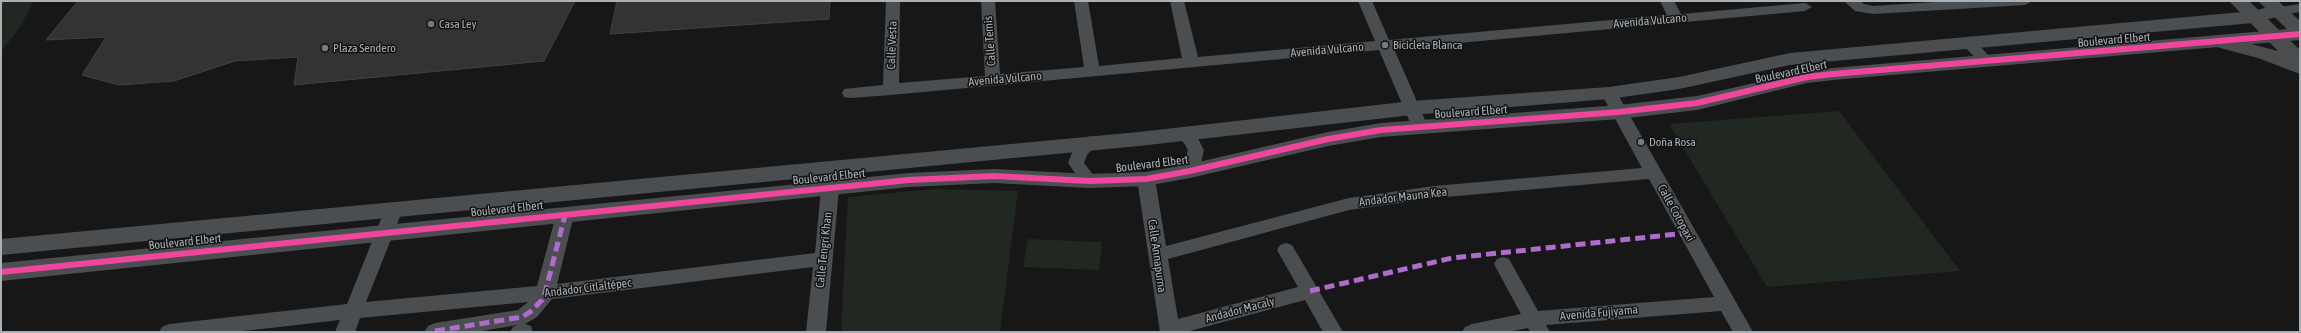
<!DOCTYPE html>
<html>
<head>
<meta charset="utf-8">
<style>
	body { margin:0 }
	#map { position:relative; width:2301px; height:333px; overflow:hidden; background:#171717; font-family:"Asap Condensed",sans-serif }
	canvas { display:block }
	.frame { position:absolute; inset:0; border:2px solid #a9b1b6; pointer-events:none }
</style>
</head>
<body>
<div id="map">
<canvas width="2301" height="333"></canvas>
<div class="frame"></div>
</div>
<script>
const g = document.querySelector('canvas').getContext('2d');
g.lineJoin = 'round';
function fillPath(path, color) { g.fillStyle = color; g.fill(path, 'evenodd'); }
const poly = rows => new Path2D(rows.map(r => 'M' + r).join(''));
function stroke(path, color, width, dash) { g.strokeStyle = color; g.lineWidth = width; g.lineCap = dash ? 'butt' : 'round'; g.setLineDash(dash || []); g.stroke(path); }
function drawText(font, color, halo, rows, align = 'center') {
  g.font = font + ' "Asap Condensed",sans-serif'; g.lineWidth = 3; g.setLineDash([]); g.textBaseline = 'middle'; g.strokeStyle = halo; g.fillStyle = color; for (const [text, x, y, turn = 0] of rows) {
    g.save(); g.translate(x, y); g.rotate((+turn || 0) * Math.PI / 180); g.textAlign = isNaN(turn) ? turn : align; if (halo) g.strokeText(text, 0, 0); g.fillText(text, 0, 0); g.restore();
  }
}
const green = poly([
	[1,1,34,1,20,27,1,52],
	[1839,111,1960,271,1767,287,1669,124],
	[934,189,1018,191,1000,332,841,332,848,197],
	[1028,239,1102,242,1099,270,1023,267]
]);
const building = poly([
	[78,1,575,1,544,61,294,85,298,57,235,61,174,81,119,85,82,75,106,37,46,40,78,1],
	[617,1,830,1,829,19,610,34,617,1]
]);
const minor = poly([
	[886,1,900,1,899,83,985,76,981,1,995,1,1000,74,1084,67,1074,1,1088,1,1099,66,1182,58,1170,1,1184,1,1198,57,1375,41,1358,1,1372,1,1389,40,1667,15,1660,1,1674,1,1681,14,1805,3,1812,7,1805,11,1394,49,1428,127,1426,131,1420,133,1414,131,1412,127,1379,50,891,95,850,98,844,97,842,93,844,89,883,85,886,1],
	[1844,1,1860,1,1864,4,1873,6,1950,1,2032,1,2025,5,1873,14,1855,11,1844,1],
	[2300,4,2300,12,2278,15,2271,11,2273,8,2300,4],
	[1969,38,1974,40,1992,59,1995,62,1992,65,1982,65,1964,46,1961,43,1964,40,1969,38],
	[1609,88,1615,89,1617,93,1753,332,1733,332,1721,311,1546,325,1550,332,1530,332,1528,328,1507,332,1462,332,1465,327,1472,324,1521,314,1494,264,1497,259,1503,257,1509,259,1538,311,1714,297,1649,179,1434,198,1349,210,1168,259,1178,319,1298,287,1277,250,1280,245,1286,243,1292,245,1343,332,1323,332,1305,300,1186,332,1160,332,1137,179,1140,175,1146,173,1152,175,1155,179,1166,246,1349,198,1434,186,1642,168,1601,93,1603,89,1609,88],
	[1182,128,1196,135,1204,150,1199,171,1196,175,1190,177,1184,175,1181,171,1188,150,1184,143,1174,134,1176,130,1182,128],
	[1091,136,1097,138,1099,142,1087,155,1084,163,1098,181,1095,185,1089,187,1083,185,1068,163,1074,148,1085,138,1091,136],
	[832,161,838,163,841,167,826,332,806,332,813,267,552,299,537,317,525,324,531,326,533,332,510,332,513,327,517,325,476,332,425,331,428,326,435,323,518,310,528,302,360,318,355,332,335,332,340,320,235,332,159,332,162,327,169,324,347,304,385,209,388,205,394,203,400,205,403,209,366,302,537,286,556,215,559,210,565,209,571,210,574,215,557,284,815,253,823,167,826,163,832,161]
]);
const tertiary = poly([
	[2278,5,2284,7,2287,11,2284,15,2253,23,1790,65,1679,89,1609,99,1412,115,1139,146,1,255,1,239,1139,132,1412,101,1609,87,1679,77,1790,53,2253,11,2278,5],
	[2300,28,2300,40,1833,80,1807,83,1697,110,1619,119,1381,137,1328,146,1190,178,1146,186,1089,188,994,183,909,187,1,281,1,263,909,173,994,169,1089,174,1146,172,1190,164,1328,132,1381,123,1619,105,1697,96,1807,71,1833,68,2300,28]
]);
const secondary = poly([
	[2229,1,2249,1,2300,50,2300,74,2258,58,2209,45,2206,41,2209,37,2216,35,2278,51,2229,1],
	[2258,1,2278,1,2300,21,2300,37,2293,35,2258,1]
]);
const quiet = poly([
	[1310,291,1452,258,1687,233],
	[435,331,522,317,530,312,542,300,545,293,565,215]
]);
const cycleway = poly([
	[1,272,909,180,994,176,1089,181,1146,179,1190,171,1328,139,1381,130,1619,112,1697,103,1807,77,1833,74,2300,34]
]);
const markers = [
	[431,24,4,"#767b7e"],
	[1385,45,4,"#767b7e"],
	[325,48,4,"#767b7e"],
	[1641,142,4,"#767b7e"]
];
const streetNames = [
	["Avenida Vulcano",1650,21,-5],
	["Boulevard Elbert",2114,40,-5],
	["Calle Temis",990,41,-94],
	["Calle Vesta",892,45,-88],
	["Avenida Vulcano",1327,50,-5],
	["Boulevard Elbert",1791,72,-12],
	["Avenida Vulcano",1005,79,-5],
	["Boulevard Elbert",1471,112,-4],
	["Boulevard Elbert",1152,164,-7],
	["Boulevard Elbert",829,177,-6],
	["Andador Mauna Kea",1403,197,-7],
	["Boulevard Elbert",507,209,-6],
	["Calle Cotopaxi",1676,213,61],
	["Boulevard Elbert",185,242,-6],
	["Calle Tengri Khan",824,250,-84],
	["Calle Annapurna",1157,256,82],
	["Andador Citlaltépec",588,288,-7],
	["Andador Macaly",1240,310,-15],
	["Avenida Fujiyama",1599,313,-5]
];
const poiNames = [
	["Casa Ley",439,24],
	["Bicicleta Blanca",1393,45],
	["Plaza Sendero",333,48],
	["Doña Rosa",1649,142]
];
fillPath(green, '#212721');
fillPath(building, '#333334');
stroke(building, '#3f4243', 1);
fillPath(minor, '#4b4e50');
fillPath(tertiary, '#4b4e50');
fillPath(secondary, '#4a4c4d');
stroke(quiet, '#b06ccc', 5, [10, 5]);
stroke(cycleway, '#ed469a', 6);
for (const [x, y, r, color] of markers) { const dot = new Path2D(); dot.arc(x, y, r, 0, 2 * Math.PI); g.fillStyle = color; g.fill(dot); stroke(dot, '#111213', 1.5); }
drawText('12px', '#a9b1b6', '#111213', streetNames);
drawText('12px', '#a9b1b6', '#111213', poiNames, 'left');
</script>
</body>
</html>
